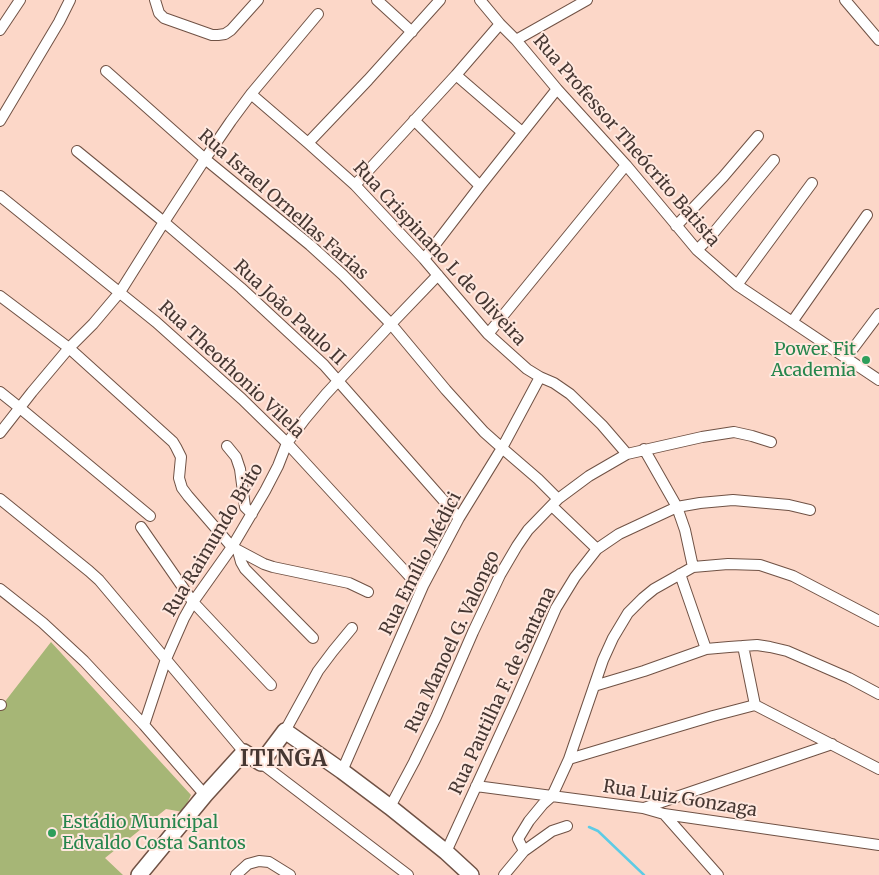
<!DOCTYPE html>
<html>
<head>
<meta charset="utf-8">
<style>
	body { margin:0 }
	canvas { display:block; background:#fcd7c8 }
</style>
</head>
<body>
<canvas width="879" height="875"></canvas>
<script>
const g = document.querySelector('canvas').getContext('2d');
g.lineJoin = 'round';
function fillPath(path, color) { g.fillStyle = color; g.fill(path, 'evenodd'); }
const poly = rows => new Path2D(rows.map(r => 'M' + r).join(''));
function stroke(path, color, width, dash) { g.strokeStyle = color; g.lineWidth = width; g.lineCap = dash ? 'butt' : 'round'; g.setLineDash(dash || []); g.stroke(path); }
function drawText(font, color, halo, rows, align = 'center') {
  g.font = font + ' Merriweather,serif'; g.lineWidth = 4; g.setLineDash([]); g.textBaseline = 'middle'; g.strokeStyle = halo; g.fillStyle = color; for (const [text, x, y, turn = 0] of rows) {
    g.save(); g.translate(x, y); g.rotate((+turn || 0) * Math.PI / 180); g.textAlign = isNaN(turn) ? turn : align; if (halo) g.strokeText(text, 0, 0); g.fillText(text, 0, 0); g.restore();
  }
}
const green = poly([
	[51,642,191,795,183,812,166,809,105,858,123,875,0,875,0,708]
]);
const stream = poly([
	[589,827,598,831,644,875]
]);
const street = poly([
	[155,0,159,13,164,18,212,35,218,35,225,34,231,30,258,0],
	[377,0,412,32],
	[480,0,500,24,516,40,557,89,626,165,697,250,737,285,879,380],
	[845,0,879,40],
	[0,30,20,0],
	[516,40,587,0],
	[106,71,205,159,310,245,343,275,391,324,446,390,484,432,502,448,538,479,558,499],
	[456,75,522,132],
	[251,94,308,143,355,185,424,259,488,334,527,369,540,377,554,383,570,394,602,425,627,454],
	[414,120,480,186],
	[0,121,59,22,70,0],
	[308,143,368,80,440,0],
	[77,151,164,222,241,288,324,365,459,518],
	[355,185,456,75,500,24],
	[0,196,156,322,242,399,287,443,401,567,411,578,423,586],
	[676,226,723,177,758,136],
	[697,250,711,236,774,160],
	[424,259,480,186,557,89],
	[737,285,812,183],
	[0,296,69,348,173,442,176,447,181,457,179,478,182,488,188,496,232,547,264,564,273,567,349,583,368,592],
	[792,322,867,215],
	[488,334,626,165],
	[846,358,879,314],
	[0,392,20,408,150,516],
	[0,433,32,392,69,348,93,324,120,292,164,222,205,159,231,121,251,94,318,14],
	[227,446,236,457,240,469,245,507,252,514],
	[644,449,677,507,685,530,693,567],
	[0,499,89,571,99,580,244,752],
	[552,506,597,549],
	[141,527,193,602,271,685],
	[238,551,241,562,245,569,313,638],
	[680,574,706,649],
	[0,589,43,623,84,661,144,725,205,795],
	[743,646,755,705],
	[594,686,644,671,706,649,729,647,757,645,770,647,787,651,849,678,879,694],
	[0,705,1,705],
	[144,725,166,659,184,618,193,602,232,547,265,491,278,466,287,443,305,419,326,394,391,324,438,275],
	[285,731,318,671,333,651,352,628],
	[569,759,713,716,755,705,879,769],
	[261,763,408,875],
	[342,771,423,586,459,518,502,448,540,377],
	[476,786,643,808,664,814,879,845],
	[390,807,414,762,436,717,473,632,500,575,517,546,528,530,558,499,589,476,627,454,702,437,734,432,752,436,771,442],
	[644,808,832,744],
	[664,814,718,875],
	[524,851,518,839,529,821,543,804,552,796,569,759,603,660,613,638,628,613,643,598,654,589,693,567,728,564,760,565,793,576,879,621],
	[446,852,513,706,556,608,575,577,597,549,619,534,677,507,700,503,733,500,789,505,810,510],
	[236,875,248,864,259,861,269,862,290,875],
	[504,875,524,851,552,831,567,826]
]);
const secondary = poly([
	[139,875,205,795,244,752,261,763,285,731,342,771,390,807,446,852,471,875]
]);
const markers = [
	[866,360,5,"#2e9e5b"],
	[52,833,5,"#2e9e5b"]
];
const streetNames = [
	["Rua Professor Theócrito Batista",626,141,49],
	["Rua Israel Ornellas Farias",283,205,41],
	["Rua Crispinano L de Oliveira",439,254,47],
	["Rua João Paulo II",289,313,43],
	["Rua Theothonio Vilela",231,370,43],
	["Rua Raimundo Brito",214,540,-59],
	["Rua Emílio Médici",421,564,-63],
	["Rua Manoel G. Valongo",453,642,-65],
	["Rua Pautilha F. de Santana",503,691,-65],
	["Rua Luiz Gonzaga",680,799,9]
];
const leisureNames = [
	["Power Fit",856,350],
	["Academia",856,371],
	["Estádio Municipal",62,823,"left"],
	["Edvaldo Costa Santos",62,844,"left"]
];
const districtNames = [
	["ITINGA",284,760]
];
fillPath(green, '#a6b676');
stroke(stream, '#5ecbe5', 2.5);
stroke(street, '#705245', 12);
stroke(secondary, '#705245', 18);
stroke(street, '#fff', 10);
stroke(secondary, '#fff', 15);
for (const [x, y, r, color] of markers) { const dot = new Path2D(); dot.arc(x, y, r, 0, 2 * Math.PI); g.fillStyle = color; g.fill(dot); stroke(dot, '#ffe8df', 2); }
drawText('18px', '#463732', '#ffe8df', streetNames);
drawText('18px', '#27864d', '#ffe8df', leisureNames, 'right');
g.letterSpacing = '1px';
drawText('bold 22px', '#463732', '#ffe8df', districtNames);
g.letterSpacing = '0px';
</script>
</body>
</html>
